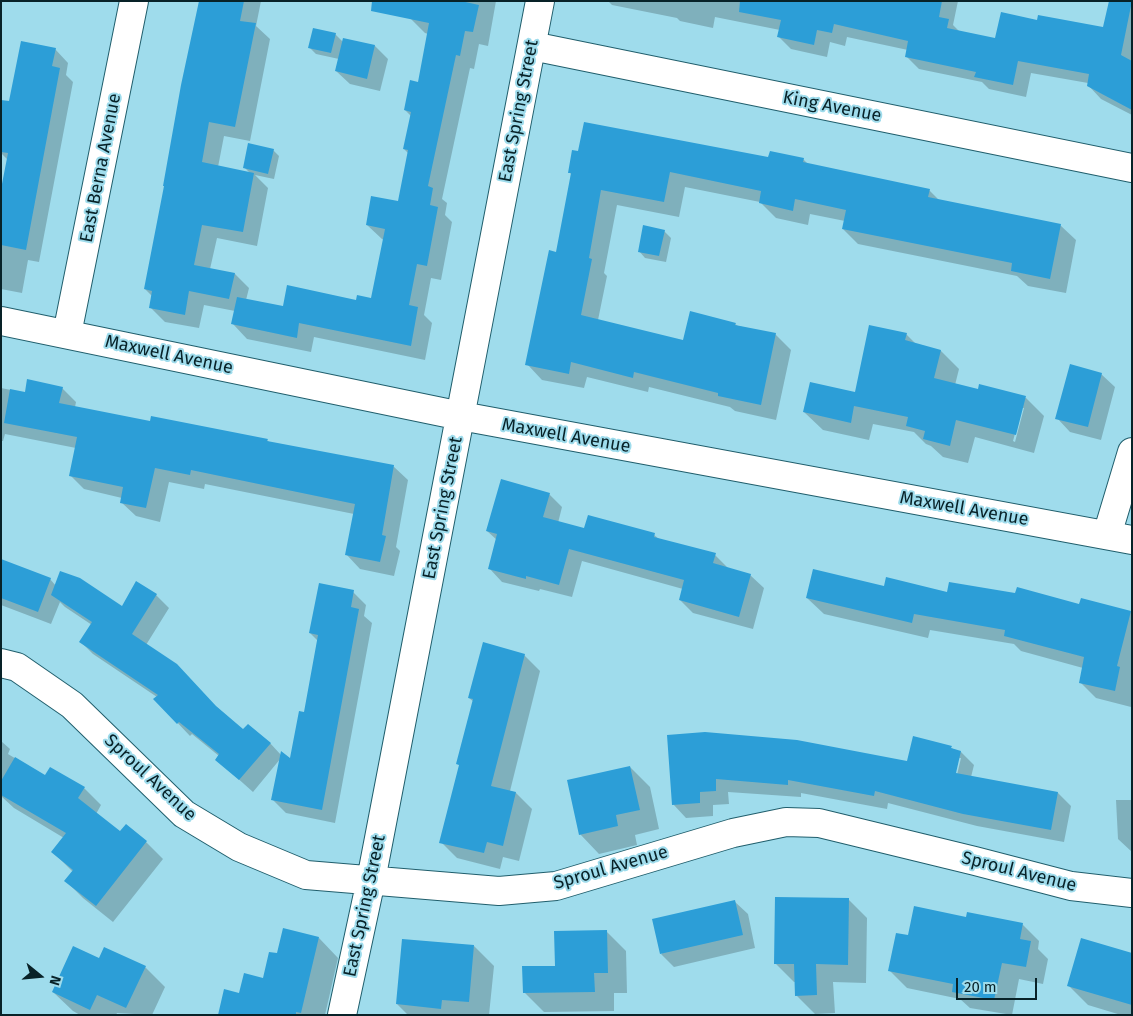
<!DOCTYPE html>
<html>
<head>
<meta charset="utf-8">
<style>
	body { margin:0 }
	#map { position:relative; width:1133px; height:1016px; overflow:hidden; background:#9fdcec; font-family:"Fira Sans",sans-serif }
	canvas { display:block }
	.frame { position:absolute; inset:0; border:2px solid #082228; pointer-events:none }
	.north { position:absolute; left:15px; top:951px; width:50px; height:50px; -webkit-text-stroke:4px #9fdcec; paint-order:stroke; rotate:107deg; font-size:14px; font-weight:700; line-height:20px; text-align:center; color:#082228 }
	.north::after { content:''; display:block; margin:auto; width:18px; height:22px; background:#082228; clip-path:polygon(50% 0,100% 100%,50% 72%,0 100%) }
	.scale { position:absolute; left:956px; top:978px; width:81px; height:22px; box-sizing:border-box; border:2px solid #082228; border-top:0; padding-left:6px; font-size:15px; line-height:18px; white-space:nowrap; color:#082228; -webkit-text-stroke:4px #9fdcec; paint-order:stroke }
</style>
</head>
<body>
<div id="map">
<canvas width="1133" height="1016"></canvas>
<div class="frame"></div>
<div class="north">N</div>
<div class="scale">20 m</div>
</div>
<script>
const g = document.querySelector('canvas').getContext('2d');
g.lineJoin = 'round';
function fillPath(path, color) { g.fillStyle = color; g.fill(path, 'evenodd'); }
const poly = rows => new Path2D(rows.map(r => 'M' + r).join(''));
function stroke(path, color, width, dash) { g.strokeStyle = color; g.lineWidth = width; g.lineCap = dash ? 'butt' : 'round'; g.setLineDash(dash || []); g.stroke(path); }
function drawText(font, color, halo, rows, align = 'center') {
  g.font = font + ' "Fira Sans",sans-serif'; g.lineWidth = 4; g.setLineDash([]); g.textBaseline = 'middle'; g.strokeStyle = halo; g.fillStyle = color; for (const [text, x, y, turn = 0] of rows) {
    g.save(); g.translate(x, y); g.rotate((+turn || 0) * Math.PI / 180); g.textAlign = isNaN(turn) ? turn : align; if (halo) g.strokeText(text, 0, 0); g.fillText(text, 0, 0); g.restore();
  }
}
const shadow = poly([
	[201,1,261,1,256,26,270,39,250,141,224,136,218,167,250,173,244,167,273,150,279,156,274,179,255,175,268,188,257,246,217,238,210,269,235,274,249,288,246,300,284,307,372,299,384,240,382,239,367,225,399,203,409,154,404,149,411,116,405,110,419,83,428,34,425,33,411,19,414,1,496,1,488,46,479,44,474,69,470,68,442,199,447,203,445,215,452,222,441,280,431,278,424,315,432,323,425,360,314,337,311,352,247,339,233,324,235,311,204,305,199,328,165,322,150,307,152,296,145,289],
	[608,1,958,1,953,25,960,32,996,40,1038,22,1104,29,1132,1,1132,115,1101,99,1088,85,1088,83,1031,73,1026,97,989,89,982,82,919,69,906,56,908,50,847,37,845,46,830,42,827,57,791,49,778,36,780,30,715,17,713,28,680,21,677,18,612,5],
	[335,34,343,42,375,46,388,59,380,91,350,84,336,71,339,59,316,54,309,47],
	[55,49,68,63,66,75,73,82,39,262,28,260,22,293,1,289,1,196,8,160,1,153,1,144,10,102],
	[769,158,803,159,809,165,929,190,940,201,1060,225,1076,240,1066,293,1028,286,1017,276,858,244,843,229,845,221,810,214,808,225,776,218,760,202,685,187,679,217,617,205,604,273,607,276,598,320,684,341,735,324,738,326,775,334,791,350,776,420,735,411,730,407,649,387,648,392,587,377,584,388,542,380,527,364,557,253,572,175,569,172],
	[664,231,671,238,666,262,645,258,639,251],
	[906,334,917,345,941,351,959,369,955,385,978,390,1026,398,1044,416,1034,453,975,437,968,463,943,457,931,446,926,444,914,432,873,424,869,440,823,430,804,412,856,394],
	[1022,408,1024,408,1015,442,1013,441],
	[1101,374,1115,387,1101,440,1070,432,1057,418],
	[1,388,26,393,62,388,76,402,75,407,151,423,267,440,270,443,393,466,408,480,396,547,400,551,394,576,360,569,346,554,354,514,205,484,204,489,169,482,160,522,136,516,121,502,122,498,84,489,70,475,76,448,5,434,3,441,1,441],
	[549,494,562,507,558,523,585,530,654,535,659,539,715,555,728,568,750,575,764,588,753,629,693,613,680,600,683,589,582,561,572,597,540,589,539,591,502,582,489,568,497,540,487,531],
	[1,561,50,579,56,586,122,608,137,583,156,595,169,608,146,645,244,731,270,743,281,755,291,760,305,714,318,641,310,633,353,592,366,605,364,616,372,623,335,823,286,813,273,800,281,758,253,792,216,759,219,756,192,734,190,736,155,699,157,697,93,654,81,642,92,625,65,607,60,602,51,624,1,605],
	[884,587,1080,606,1081,599,1131,612,1131,707,1096,698,1080,682,1083,668,1021,651,1014,644,930,630,928,638,824,614,807,598],
	[524,655,540,671,510,791,516,793,532,809,519,861,503,857,500,869,457,858,441,842,460,766,474,702,469,698],
	[669,736,908,763,951,748,961,752,974,765,971,777,1058,793,1071,806,1064,842,977,826,888,803,887,809,801,793,801,797,728,792,729,804,713,805,713,816,686,818,673,804],
	[958,758,961,758,956,779,953,779],
	[1,741,10,749,8,754,46,777,84,788,101,805,96,814,121,833,146,842,163,859,113,922,83,898,66,881,73,872,53,852,64,838,14,808,1,796],
	[630,767,650,787,659,829,635,835,637,845,599,854,580,834],
	[1116,800,1132,800,1132,852,1118,839],
	[848,899,867,918,866,983,833,982,835,1013,815,1014,796,995,796,982,794,982,775,963],
	[734,901,748,914,755,948,674,967,661,954],
	[967,918,1022,924,1039,941,1038,949,1048,959,1043,984,1019,979,1012,1015,970,1008,960,999,907,988,890,971,909,937],
	[607,932,626,951,627,993,614,993,614,1011,544,1012,524,992,556,967],
	[319,938,338,958,325,1015,220,1015,240,994,264,979,278,955],
	[474,946,494,966,489,1015,408,1015,397,1004],
	[105,949,145,967,165,987,152,1015,117,1013,116,1015,80,1015,73,1011,53,992,100,960],
	[1132,954,1132,1015,1121,1015,1088,1005,1068,985]
]);
const building = poly([
	[199,1,244,1,240,21,256,23,235,127,209,122,202,162,254,173,243,232,202,225,194,265,235,273,229,299,189,291,185,315,149,308,152,291,144,289,164,186,163,186,181,85],
	[372,1,461,1,479,5,473,32,465,31,460,56,456,55,428,186,433,188,430,205,438,207,427,266,417,264,409,305,418,307,411,346,299,323,297,338,231,324,237,297,283,306,287,285,356,300,357,295,371,298,385,229,366,225,371,196,398,201,408,150,403,149,411,112,404,110,410,80,418,82,429,23,371,11],
	[740,1,942,1,939,17,949,19,947,28,995,38,1001,12,1037,20,1038,15,1103,27,1109,1,1132,1,1121,55,1132,61,1132,110,1087,86,1089,74,1018,61,1013,85,974,77,976,72,905,57,908,41,834,24,832,33,817,30,814,45,777,37,781,20,739,12],
	[313,28,336,33,331,53,308,48],
	[343,38,375,45,367,79,335,71],
	[21,41,56,48,52,66,60,68,26,250,1,245,1,189,8,153,1,152,1,100,9,101],
	[584,122,768,157,770,151,804,158,803,162,930,189,928,197,1061,224,1050,279,1011,271,1012,263,842,229,846,210,795,199,793,211,759,203,761,191,670,172,664,202,601,190,589,258,592,259,581,315,683,340,690,311,736,323,735,325,776,333,761,405,718,396,718,393,634,372,633,378,571,362,569,374,525,365,549,250,556,252,571,173,568,173,572,150,578,151],
	[248,143,274,149,268,174,243,168],
	[643,225,665,230,659,256,638,252],
	[869,325,907,333,905,340,941,350,934,378,978,389,979,384,1026,396,1016,435,956,420,950,446,923,439,925,431,906,426,908,417,854,406,851,423,803,412,810,382,855,392],
	[1070,364,1102,373,1088,427,1055,419],
	[27,379,63,387,59,403,150,421,151,416,268,439,267,441,394,465,382,535,386,536,380,562,345,555,355,504,191,470,190,475,155,468,146,508,120,503,123,487,69,476,77,437,4,423,10,389,25,392],
	[501,479,550,493,543,517,584,528,588,515,655,533,654,537,716,553,713,563,751,574,739,617,679,600,684,580,569,549,559,585,526,576,526,579,488,569,497,534,486,531],
	[1,559,51,578,38,612,1,598],
	[813,569,884,586,886,577,947,592,949,582,1015,593,1017,587,1079,604,1081,598,1131,611,1117,666,1120,667,1115,691,1079,683,1084,657,1004,636,1005,630,914,614,912,623,806,598],
	[60,571,80,578,122,606,136,581,157,594,132,634,177,664,216,706,243,729,248,724,271,743,239,780,215,760,219,754,179,722,177,724,153,699,158,695,79,642,92,622,51,595],
	[319,583,354,590,351,607,359,609,322,810,271,800,281,751,290,758,299,711,304,712,318,635,309,633],
	[483,642,525,654,491,786,516,792,503,846,487,842,484,853,439,843,459,765,456,764,473,699,468,698],
	[705,732,797,740,907,761,913,736,952,746,951,748,961,751,956,773,1058,792,1051,830,963,814,875,791,874,796,788,780,788,785,716,779,716,791,700,792,700,803,672,805,667,735],
	[15,757,45,775,50,767,85,787,78,798,120,831,126,824,147,841,96,906,64,881,73,870,51,852,66,833,1,795,1,781],
	[630,766,640,810,616,815,618,826,579,835,567,780],
	[775,897,849,898,848,965,816,964,817,995,795,996,794,964,774,964],
	[735,900,743,935,660,954,652,919],
	[914,906,966,917,967,912,1023,923,1020,939,1031,941,1026,967,1002,963,994,1000,952,992,953,984,888,971,896,933,908,935],
	[283,928,319,937,301,1013,296,1012,296,1015,218,1015,224,989,239,993,244,973,263,978,269,952,277,953],
	[607,930,608,973,594,973,595,992,523,993,522,966,555,966,554,931],
	[1081,938,1132,953,1132,1005,1067,986],
	[402,939,474,945,469,1002,442,1000,441,1009,396,1004],
	[73,946,99,958,104,947,146,966,126,1008,97,995,90,1010,52,992]
]);
const street = poly([
	[532,46,1132,168],
	[1,321,461,416,1132,540],
	[67,334,134,1],
	[1107,535,1132,452],
	[1,663,17,667,72,705,184,814,239,847,306,875,499,891,556,886,733,833,786,822,819,823,975,861,1071,886,1132,893],
	[342,1015,371,880,540,1]
]);
const streetNames = [
	["King Avenue",832,107,11],
	["East Spring Street",519,111,-79],
	["East Berna Avenue",101,168,-79],
	["Maxwell Avenue",169,355,12],
	["Maxwell Avenue",566,436,10],
	["East Spring Street",443,508,-79],
	["Maxwell Avenue",964,509,10],
	["Sproul Avenue",150,778,43],
	["Sproul Avenue",611,868,-16],
	["Sproul Avenue",1019,872,14],
	["East Spring Street",365,906,-78]
];
fillPath(shadow, '#0003');
fillPath(building, '#2c9ed7');
stroke(street, '#205e6c', 30);
stroke(street, '#fff', 28);
drawText('18px', '#082228', '#9fdcec', streetNames);
</script>
</body>
</html>
